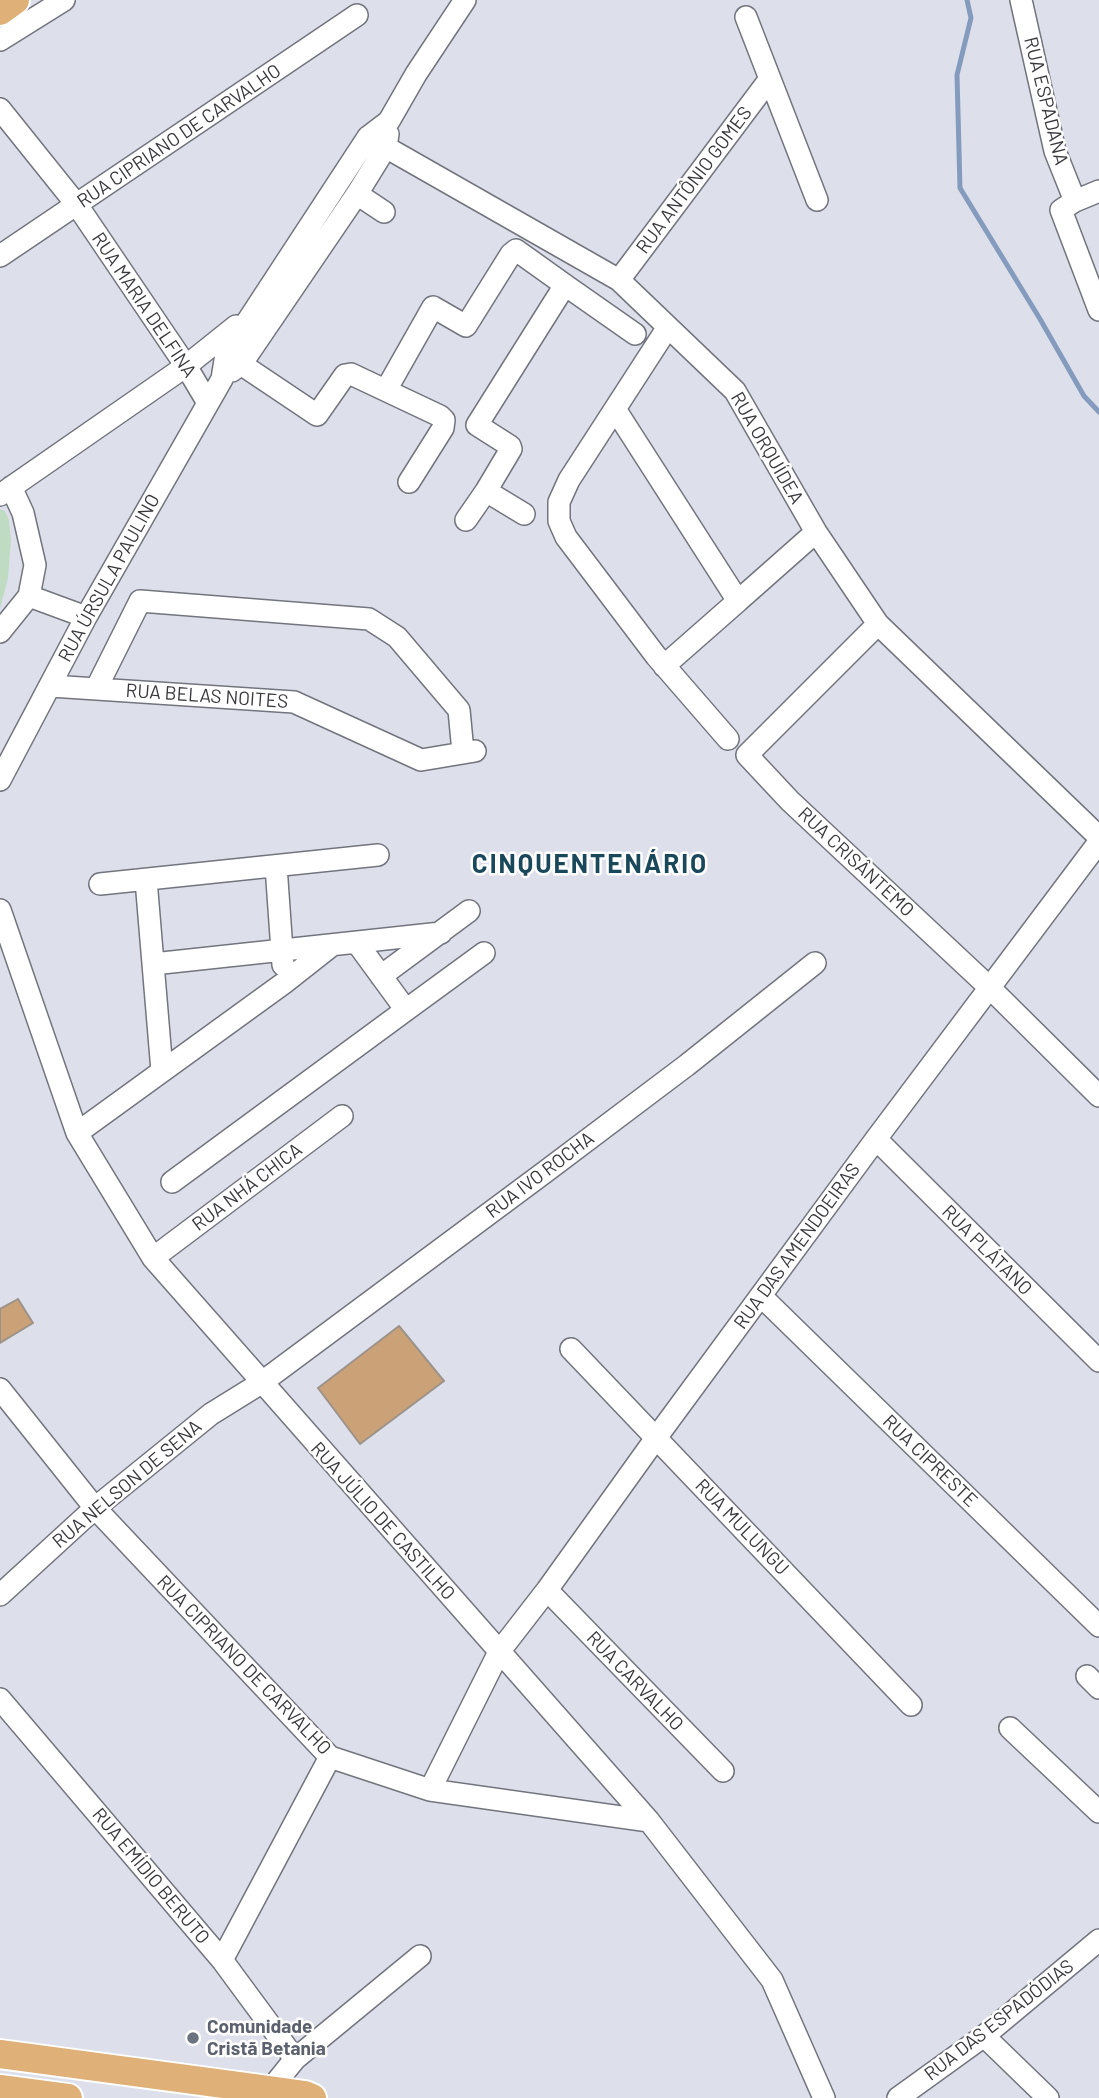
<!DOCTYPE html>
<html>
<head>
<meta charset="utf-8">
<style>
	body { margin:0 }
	canvas { display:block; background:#dde0eb }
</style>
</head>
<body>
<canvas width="1099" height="2098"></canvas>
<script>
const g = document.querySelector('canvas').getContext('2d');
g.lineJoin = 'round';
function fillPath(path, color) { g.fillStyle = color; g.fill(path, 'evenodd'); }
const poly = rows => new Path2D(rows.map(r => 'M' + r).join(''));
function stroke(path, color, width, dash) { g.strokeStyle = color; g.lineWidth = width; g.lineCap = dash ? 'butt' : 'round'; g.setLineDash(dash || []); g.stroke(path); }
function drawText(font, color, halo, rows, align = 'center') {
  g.font = font + ' Barlow,sans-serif'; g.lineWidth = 5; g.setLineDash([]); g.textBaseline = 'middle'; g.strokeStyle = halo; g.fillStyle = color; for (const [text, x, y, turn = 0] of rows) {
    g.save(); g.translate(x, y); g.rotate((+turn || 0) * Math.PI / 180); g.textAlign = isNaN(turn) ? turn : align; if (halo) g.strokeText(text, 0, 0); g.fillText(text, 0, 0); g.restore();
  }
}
const green = poly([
	[0,509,5,511,9,520,11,540,8,578,0,609]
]);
const stream = poly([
	[967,0,971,18,957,75,960,188,1040,319,1084,396,1099,412]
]);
const building = poly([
	[18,1299,33,1323,0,1343,0,1309,18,1299],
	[399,1326,444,1381,360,1444,318,1388,399,1326]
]);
const minor = poly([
	[1021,0,1055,151,1075,201],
	[746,17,817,200],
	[0,40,64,0],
	[0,109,77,205,186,366,208,403],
	[368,137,619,280,735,391,816,532,878,624,1099,837],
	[1099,191,1075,201,1061,210,1099,310],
	[357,194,384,212],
	[0,256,357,15],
	[619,280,769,80],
	[565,285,635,334],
	[668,327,569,480,559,502,559,521,566,537,656,656,728,739],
	[226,354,317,415,345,375,351,374,440,416,444,420,443,428,409,482],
	[232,371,242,363,357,194,386,147,388,134],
	[386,390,433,307,466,326,511,254,516,250,565,285,477,425,510,446,511,449,486,491,466,520],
	[615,409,738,601,664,666],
	[486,491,524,514],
	[0,495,186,366,236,326],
	[29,596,86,617],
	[738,601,816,532],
	[878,624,747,755,790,801,989,987,1099,1096],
	[0,632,29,596,35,565,23,513,11,487],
	[51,686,294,702,421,760,475,751],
	[96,689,140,601,369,619,397,637,459,710,463,752],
	[0,780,86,617,222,379,226,354,368,137,389,121,416,74,465,0],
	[276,866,283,965],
	[146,880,162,1071],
	[100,884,378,855],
	[0,910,77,1133,153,1258,649,1821,772,1980,824,2098],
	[357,943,406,1010,484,953],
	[153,964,441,933],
	[381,976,469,911],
	[77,1133,284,983,331,946],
	[876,1139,1099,1361],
	[172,1182,406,1010],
	[153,1258,342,1116],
	[761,1296,1099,1626],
	[571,1349,911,1705],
	[0,1389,95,1508,330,1757,430,1790,649,1821],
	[547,1590,723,1771],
	[0,1595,95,1508,211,1414,261,1383,545,1172,687,1065,815,963],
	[1087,1676,1099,1688],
	[0,1699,222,1960,295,2059],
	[1010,1728,1099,1812],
	[430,1790,499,1652,547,1590,656,1438,876,1139,1099,842],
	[222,1960,330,1757],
	[984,2036,1048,2098],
	[270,2090,295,2059,420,1956],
	[898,2098,984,2036,1099,1940]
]);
const major = poly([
	[0,11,15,0],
	[0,2054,253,2088,305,2095,312,2098],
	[0,2089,68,2098]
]);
const markers = [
	[193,2038,7,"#6b7280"]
];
const streetNames = [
	["RUA ESPADANA",1046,101,76],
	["RUA CIPRIANO DE CARVALHO",179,136,-34],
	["RUA ANTÔNIO GOMES",694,180,-53],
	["RUA MARIA DELFINA",144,305,56],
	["RUA ORQUÍDEA",767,448,60],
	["RUA ÚRSULA PAULINO",109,578,-61],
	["RUA BELAS NOITES",207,696,4],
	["RUA CRISÂNTEMO",856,862,43],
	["RUA IVO ROCHA",540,1175,-37],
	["RUA NHÁ CHICA",247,1187,-37],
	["RUA DAS AMENDOEIRAS",797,1246,-54],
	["RUA PLÁTANO",987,1250,45],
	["RUA CIPRESTE",930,1461,44],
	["RUA NELSON DE SENA",127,1484,-40],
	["RUA JÚLIO DE CASTILHO",383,1521,48],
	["RUA MULUNGU",742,1527,46],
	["RUA CIPRIANO DE CARVALHO",244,1665,46],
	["RUA CARVALHO",635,1681,46],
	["RUA EMÍDIO BERUTO",151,1876,50],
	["RUA DAS ESPADÓDIAS",999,2020,-38]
];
const worshipNames = [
	["Comunidade",207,2027],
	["Cristã Betania",207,2049]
];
const districtNames = [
	["CINQUENTENÁRIO",590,864]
];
fillPath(green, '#bfdcc2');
stroke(stream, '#849bbd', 5);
fillPath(building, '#cba177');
stroke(building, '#9c938b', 2);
stroke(minor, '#72747e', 24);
stroke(major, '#fff', 32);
stroke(minor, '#fff', 21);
stroke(major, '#dfb077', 28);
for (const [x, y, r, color] of markers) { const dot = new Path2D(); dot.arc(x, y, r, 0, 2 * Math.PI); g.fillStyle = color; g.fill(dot); stroke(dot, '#fff', 2.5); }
drawText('19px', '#38383d', '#fff', streetNames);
drawText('bold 19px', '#5b616d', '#fff', worshipNames, 'left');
g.letterSpacing = '2px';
drawText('bold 26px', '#19485b', '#fff', districtNames);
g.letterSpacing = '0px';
</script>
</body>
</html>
